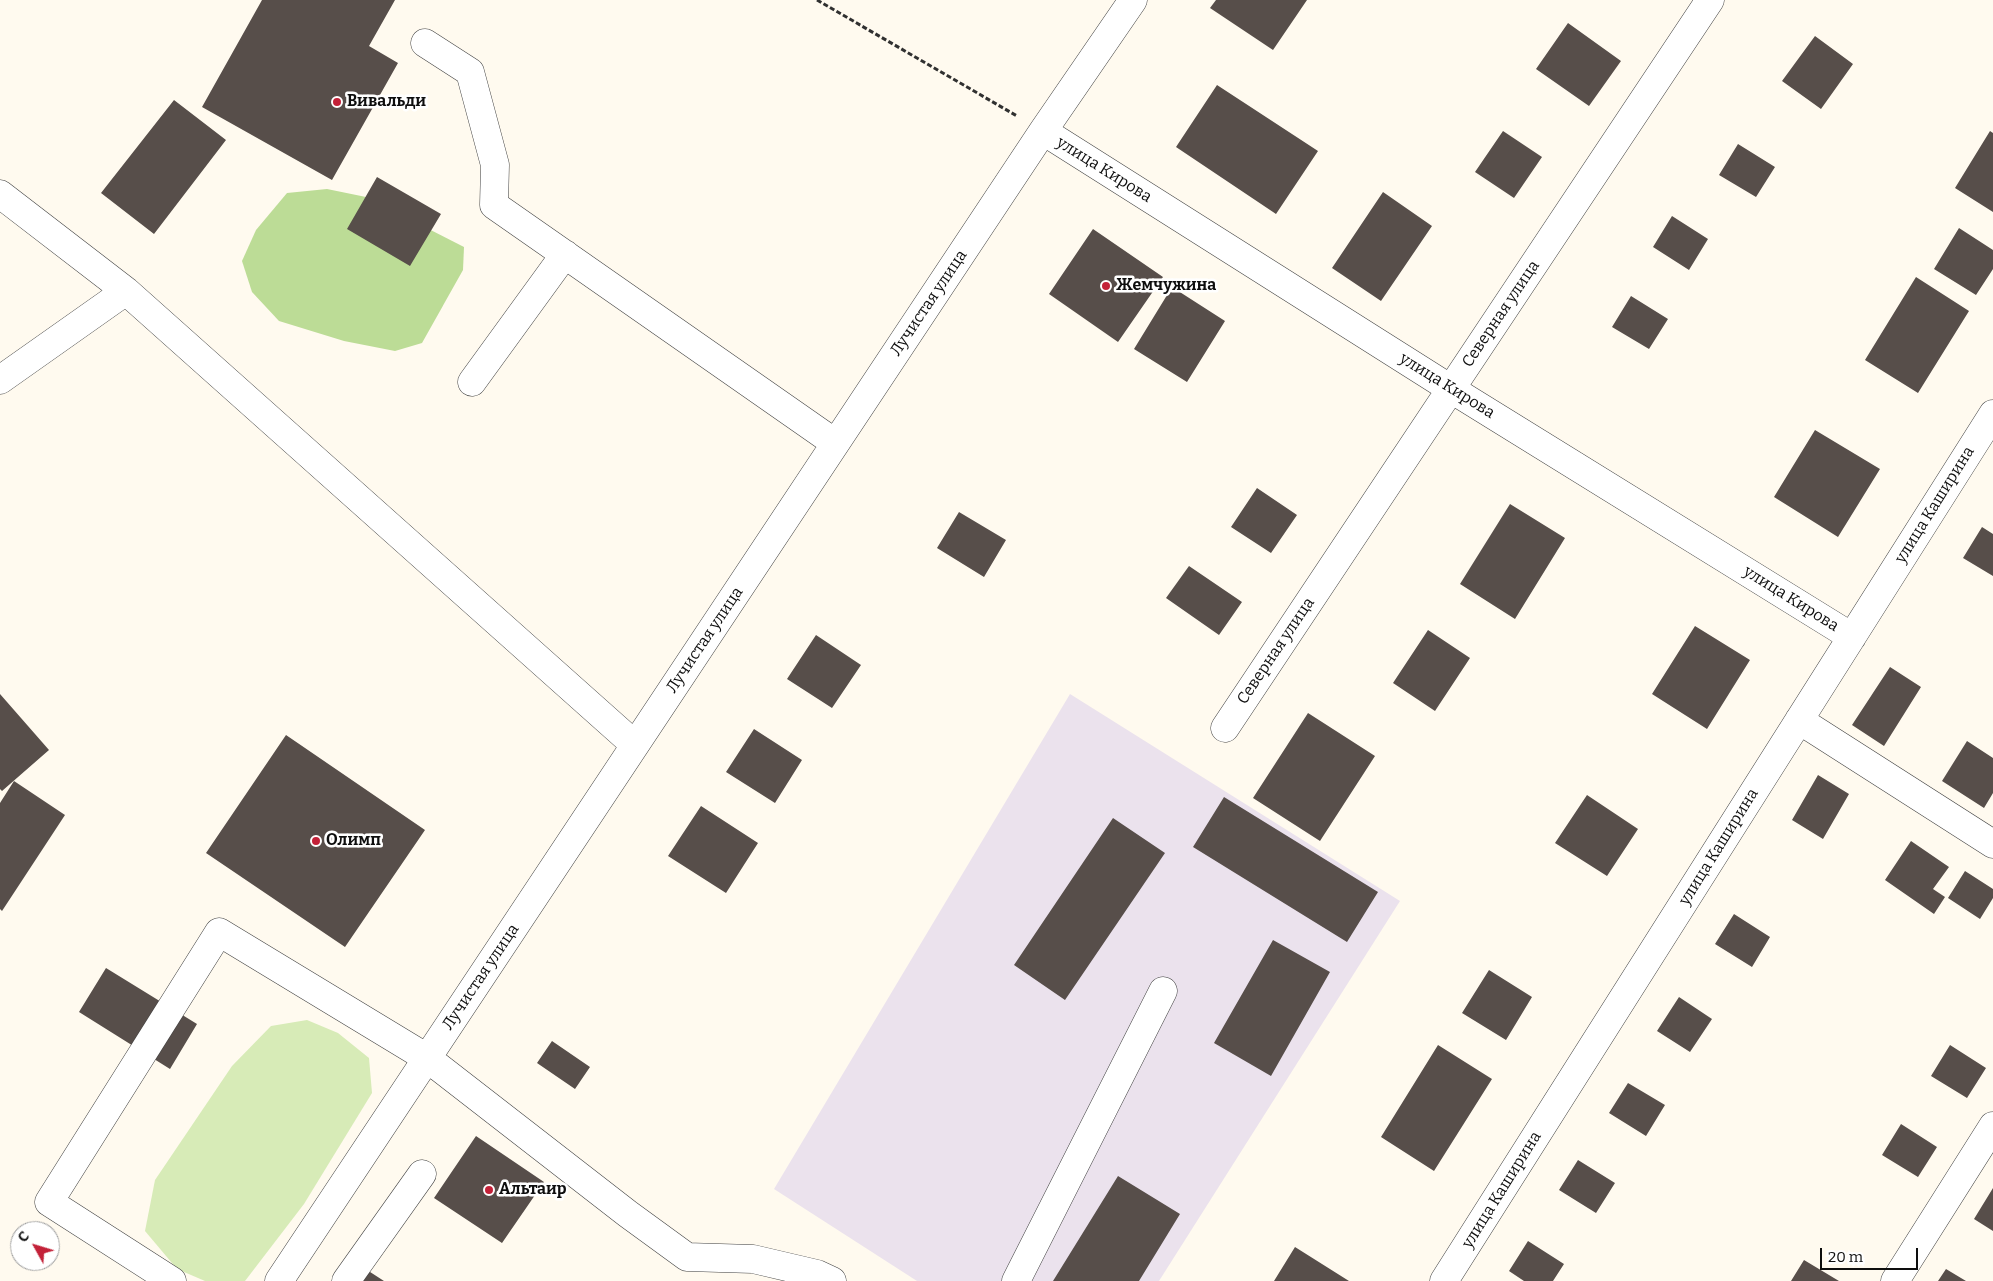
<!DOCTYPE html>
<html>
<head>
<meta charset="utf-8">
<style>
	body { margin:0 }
	#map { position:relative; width:1993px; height:1281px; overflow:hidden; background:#fffaef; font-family:Bitter,serif }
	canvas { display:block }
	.north { position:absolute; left:10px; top:1221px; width:50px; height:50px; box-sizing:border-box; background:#fff; border:1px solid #9f9f9f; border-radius:50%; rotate:309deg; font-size:14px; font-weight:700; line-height:20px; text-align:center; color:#0e0e0e }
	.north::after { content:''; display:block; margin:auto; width:18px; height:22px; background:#c32138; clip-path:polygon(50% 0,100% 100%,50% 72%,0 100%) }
	.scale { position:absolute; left:1820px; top:1248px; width:98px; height:22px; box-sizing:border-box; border:2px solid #0e0e0e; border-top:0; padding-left:6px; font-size:15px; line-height:18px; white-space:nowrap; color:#0e0e0e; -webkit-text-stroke:4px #fff; paint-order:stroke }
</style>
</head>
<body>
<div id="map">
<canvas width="1993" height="1281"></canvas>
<div class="north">С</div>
<div class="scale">20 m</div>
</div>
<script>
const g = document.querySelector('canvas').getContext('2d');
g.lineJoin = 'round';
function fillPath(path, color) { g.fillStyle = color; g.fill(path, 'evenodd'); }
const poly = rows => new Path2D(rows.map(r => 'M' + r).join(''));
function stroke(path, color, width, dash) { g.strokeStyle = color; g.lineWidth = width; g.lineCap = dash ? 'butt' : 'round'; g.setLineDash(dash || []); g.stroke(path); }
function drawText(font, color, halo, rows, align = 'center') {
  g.font = font + ' Bitter,serif'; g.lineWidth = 5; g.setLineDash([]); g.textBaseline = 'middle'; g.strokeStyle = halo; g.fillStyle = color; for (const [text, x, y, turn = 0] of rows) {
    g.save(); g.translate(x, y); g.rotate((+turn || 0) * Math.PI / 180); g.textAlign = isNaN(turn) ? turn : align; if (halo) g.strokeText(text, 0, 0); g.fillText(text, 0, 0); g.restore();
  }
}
const industrial = poly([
	[1070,694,1400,901,1159,1281,917,1281,774,1189]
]);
const green = poly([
	[307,1020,338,1033,369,1058,372,1093,304,1204,245,1281,205,1281,177,1269,145,1231,155,1180,232,1066,271,1026]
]);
const forest = poly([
	[327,189,366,197,464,247,463,270,422,343,395,351,344,341,279,321,252,292,242,261,256,230,287,193]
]);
const building = poly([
	[262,0,395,0,369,46,398,63,332,180,202,107],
	[1216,0,1307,0,1273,50,1210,8],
	[1568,23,1621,61,1589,106,1536,69],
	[1815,36,1853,64,1821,109,1782,81],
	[1217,85,1318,151,1276,214,1176,147],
	[174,100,226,140,154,234,101,193],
	[1503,131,1542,157,1514,198,1475,172],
	[1990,131,1993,133,1993,212,1955,188],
	[1738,144,1775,167,1756,197,1719,175],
	[377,177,441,214,410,266,347,229],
	[1383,192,1432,226,1381,301,1332,268],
	[1672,216,1708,239,1689,270,1653,247],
	[1959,228,1993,250,1993,269,1976,295,1934,269],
	[1093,229,1163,277,1118,342,1049,294],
	[1916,277,1969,311,1918,393,1865,360],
	[1172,287,1225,321,1187,382,1134,349],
	[1631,296,1668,319,1649,349,1612,327],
	[1815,430,1880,469,1838,537,1774,497],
	[1257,488,1297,515,1271,553,1231,527],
	[1510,504,1565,538,1515,619,1460,584],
	[959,512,1006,540,984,577,937,548],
	[1982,527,1993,534,1993,576,1963,558],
	[1189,566,1242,602,1219,635,1166,598],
	[1695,626,1750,660,1707,729,1652,694],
	[1428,630,1470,658,1435,711,1393,683],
	[816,635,861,665,832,708,787,679],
	[1890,667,1921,687,1884,746,1852,725],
	[0,694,49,750,2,791,0,789],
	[1308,713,1375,756,1320,841,1253,798],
	[754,729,802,760,775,803,726,772],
	[286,735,425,830,345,947,206,853],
	[1967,741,1993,758,1993,793,1984,808,1942,781],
	[1818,775,1849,794,1823,839,1792,820],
	[14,781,65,815,2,911,0,909,0,803],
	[1587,795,1638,829,1607,876,1555,843],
	[1224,797,1378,892,1347,942,1193,847],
	[701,806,758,843,726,893,668,856],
	[1113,818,1165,853,1065,1000,1014,965],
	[1911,841,1949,867,1933,889,1945,897,1934,914,1885,880],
	[1965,871,1993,889,1993,898,1980,919,1948,898],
	[1734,914,1770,937,1752,967,1715,944],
	[1273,940,1330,972,1271,1076,1214,1043],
	[106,968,197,1024,170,1069,79,1012],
	[1489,970,1532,997,1506,1040,1462,1013],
	[1679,997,1712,1019,1690,1052,1657,1031],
	[552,1041,590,1067,575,1089,537,1063],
	[1438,1045,1492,1079,1434,1171,1381,1137],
	[1950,1045,1986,1068,1967,1098,1931,1076],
	[1628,1083,1665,1105,1646,1136,1609,1113],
	[1901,1124,1937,1147,1918,1177,1882,1155],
	[476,1136,544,1182,502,1243,434,1198],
	[1578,1160,1615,1183,1596,1213,1559,1190],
	[1118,1176,1180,1214,1139,1281,1053,1281],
	[1993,1188,1993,1231,1974,1219],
	[1528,1241,1564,1264,1553,1281,1524,1281,1509,1271],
	[1295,1247,1349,1281,1274,1281],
	[1804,1260,1839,1281,1791,1281],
	[1946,1269,1966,1281,1938,1281],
	[367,1270,384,1281,359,1281]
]);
const path = poly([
	[817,0,1017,116]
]);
const minor = poly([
	[425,43,470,72,495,165,494,205,835,443],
	[1043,131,1451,389,1852,637],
	[0,194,126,291,635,745],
	[0,380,126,291],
	[472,382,565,254],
	[1799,720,1993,844],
	[1225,728,1710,0],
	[172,1281,49,1202,219,932,427,1058,628,1214,687,1257,753,1259,817,1274,832,1281],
	[279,1281,1043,131,1133,0],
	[346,1281,422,1174],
	[1016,1281,1163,991],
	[1444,1281,1993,414],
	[1895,1281,1993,1126]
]);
const markers = [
	[337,102,5,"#c32138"],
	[1106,286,5,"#c32138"],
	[316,841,5,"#c32138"],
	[489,1190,5,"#c32138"]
];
const poiNames = [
	["Вивальди",347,102],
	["Жемчужина",1116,286],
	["Олимп",326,841],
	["Альтаир",499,1190]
];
const streetNames = [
	["улица Кирова",1104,170,32],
	["Лучистая улица",929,303,-56],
	["Северная улица",1501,314,-56],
	["улица Кирова",1447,386,32],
	["улица Каширина",1935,505,-58],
	["улица Кирова",1791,599,32],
	["Лучистая улица",705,640,-56],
	["Северная улица",1276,651,-56],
	["улица Каширина",1719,847,-58],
	["Лучистая улица",481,977,-56],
	["улица Каширина",1502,1190,-58]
];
fillPath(industrial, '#ebe2ed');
fillPath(green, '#d7ebb7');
fillPath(forest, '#bcdc96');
fillPath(building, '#574e4a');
stroke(minor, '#414141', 29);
stroke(path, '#303030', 3, [5, 2.5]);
stroke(minor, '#fff', 28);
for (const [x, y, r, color] of markers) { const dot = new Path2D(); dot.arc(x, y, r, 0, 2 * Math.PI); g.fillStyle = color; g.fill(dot); stroke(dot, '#fff', 2); }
drawText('bold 16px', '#0e0e0e', '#fff', poiNames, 'left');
drawText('16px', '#0e0e0e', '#fff', streetNames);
</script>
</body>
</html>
